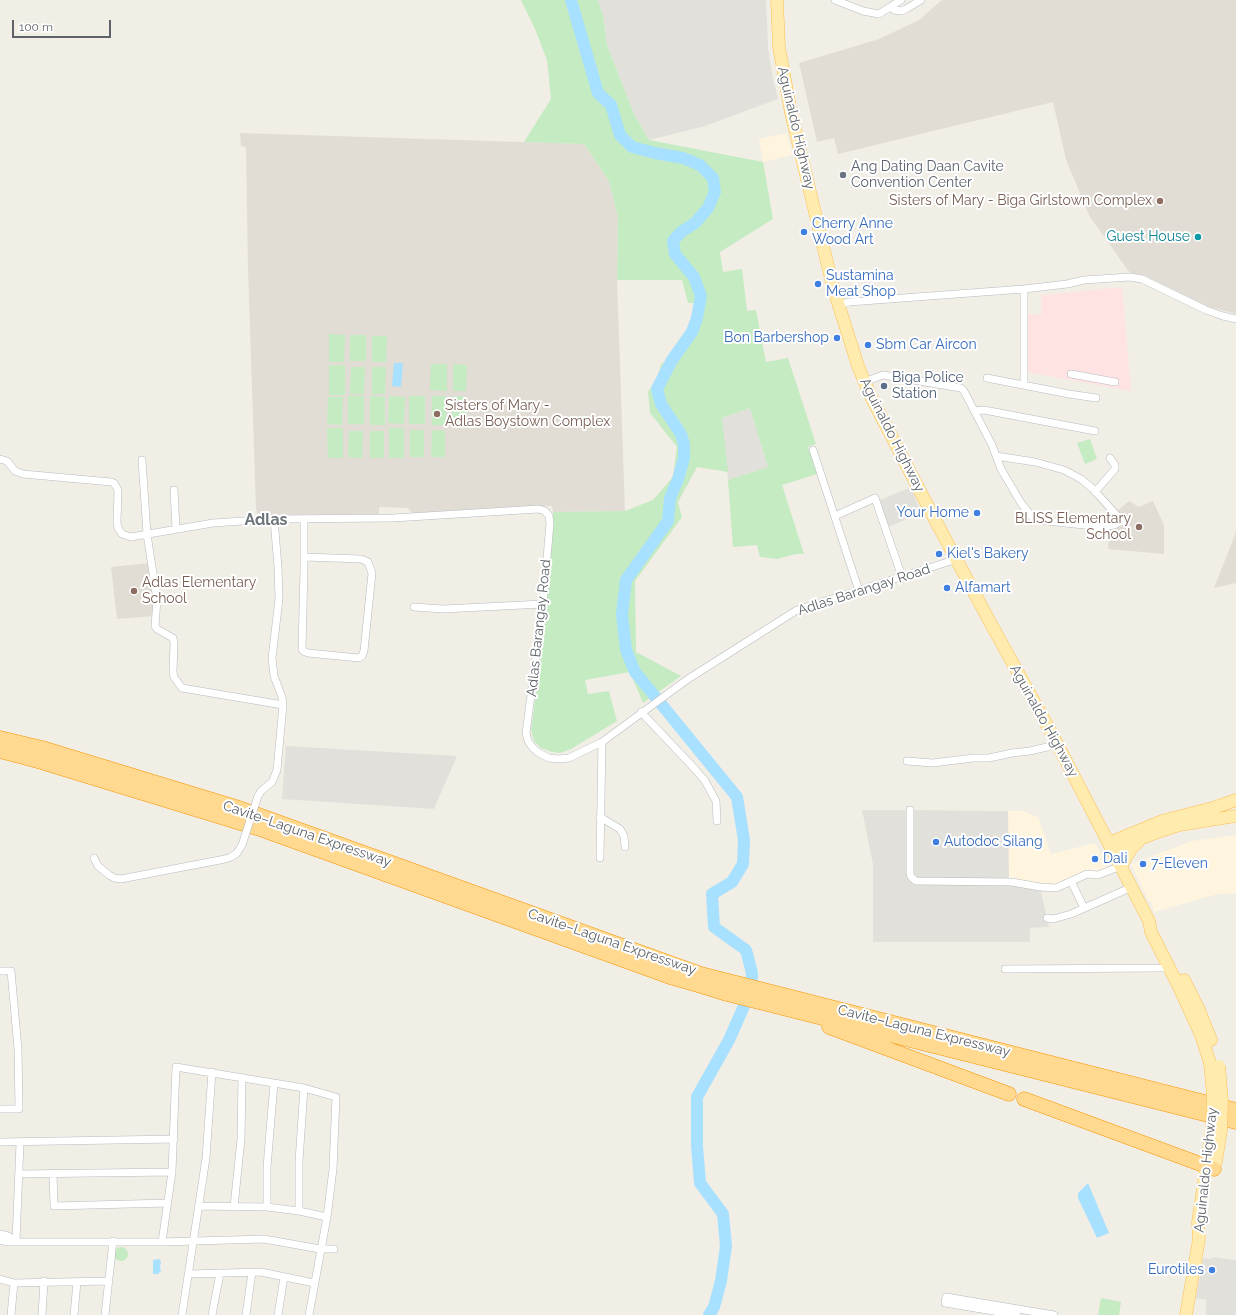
<!DOCTYPE html>
<html>
<head>
<meta charset="utf-8">
<style>
	body { margin:0 }
	#map { position:relative; width:1236px; height:1315px; overflow:hidden; background:#f1eee6; font-family:Raleway,sans-serif }
	canvas { display:block }
	.scale { position:absolute; left:12px; top:20px; width:99px; height:18px; box-sizing:border-box; border:2px solid #5d6368; border-top:0; padding-left:5px; font-size:12px; line-height:14px; white-space:nowrap; color:#5d6368; -webkit-text-stroke:3px #fff; paint-order:stroke }
</style>
</head>
<body>
<div id="map">
<canvas width="1236" height="1315"></canvas>
<div class="scale">100 m</div>
</div>
<script>
const g = document.querySelector('canvas').getContext('2d');
g.lineJoin = 'round';
function fillPath(path, color) { g.fillStyle = color; g.fill(path, 'evenodd'); }
const poly = rows => new Path2D(rows.map(r => 'M' + r).join(''));
function stroke(path, color, width, dash) { g.strokeStyle = color; g.lineWidth = width; g.lineCap = dash ? 'butt' : 'round'; g.setLineDash(dash || []); g.stroke(path); }
function drawText(font, color, halo, rows, align = 'center') {
  g.font = font + ' Raleway,sans-serif'; g.lineWidth = 4; g.setLineDash([]); g.textBaseline = 'middle'; g.strokeStyle = halo; g.fillStyle = color; for (const [text, x, y, turn = 0] of rows) {
    g.save(); g.translate(x, y); g.rotate((+turn || 0) * Math.PI / 180); g.textAlign = isNaN(turn) ? turn : align; if (halo) g.strokeText(text, 0, 0); g.fillText(text, 0, 0); g.restore();
  }
}
const commercial = poly([
	[787,133,792,155,763,162,759,139],
	[862,810,1023,811,1038,817,1051,854,1095,843,1111,872,1094,879,1090,877,1057,891,1041,891,1049,927,1030,928,1030,942,873,942,873,865],
	[1236,835,1236,893,1218,894,1154,912,1151,902,1149,901,1147,898,1131,864,1192,841]
]);
const industrial = poly([
	[598,0,766,0,768,47,773,79,778,99,705,126,649,140,634,114,607,45,603,15],
	[750,408,768,467,728,480,722,418],
	[911,487,921,513,888,527,880,500],
	[286,746,457,756,434,809,282,799],
	[862,810,907,810,906,874,910,880,1009,885,1041,891,1049,927,1030,928,1030,942,873,942,873,865],
	[912,810,1008,811,1009,878,916,878,912,873],
	[1212,1257,1236,1260,1236,1315,1206,1315,1206,1300,1196,1298,1203,1258,1211,1259]
]);
const education = poly([
	[942,0,1236,0,1236,314,1207,306,1143,275,1130,273,1090,217,1066,160,1053,102,838,154,834,138,817,142,799,63,879,39,919,20],
	[240,133,584,144,609,181,618,217,617,280,625,511,553,512,552,506,525,506,414,513,410,511,408,508,379,507,379,514,262,515,257,513,256,508,248,269,246,147,241,146],
	[1129,501,1139,507,1153,501,1164,525,1164,554,1108,549,1110,528,1124,521,1117,511],
	[1236,532,1236,583,1214,588],
	[150,563,155,616,117,619,111,567]
]);
const medical = poly([
	[1122,287,1131,391,1027,372,1028,314,1041,315,1041,295]
]);
const green = poly([
	[521,0,598,0,603,15,607,45,634,114,649,140,763,162,773,219,720,252,723,272,742,269,747,311,756,310,766,362,788,358,816,444,808,447,817,474,782,485,804,554,796,554,777,559,760,557,757,545,733,547,728,480,768,467,750,408,722,418,728,472,697,467,678,502,682,517,635,581,636,652,681,676,643,703,630,672,585,680,588,694,609,691,617,721,571,749,560,753,552,752,541,748,534,741,531,730,543,643,553,512,625,511,653,500,673,477,677,447,650,413,648,392,657,379,661,364,668,360,672,351,690,324,694,303,688,303,682,280,617,280,618,217,609,181,584,144,524,142,551,99,547,60,535,29],
	[329,334,345,335,344,362,329,362],
	[350,335,366,335,366,361,350,361],
	[372,336,387,336,386,362,372,362],
	[431,364,447,364,447,391,430,390],
	[453,364,467,365,466,391,453,391],
	[329,365,345,365,345,395,329,395],
	[351,367,365,367,364,394,350,394],
	[372,367,386,367,385,394,372,394],
	[348,396,364,396,364,424,348,424],
	[370,396,385,397,385,425,370,425],
	[389,396,405,397,404,424,388,423],
	[409,396,425,396,425,424,409,424],
	[432,396,446,396,446,425,432,425],
	[452,396,467,397,466,425,451,424],
	[328,397,343,397,342,425,327,424],
	[327,428,343,428,343,458,328,458],
	[389,428,404,428,404,458,389,458],
	[410,430,424,430,424,457,410,457],
	[432,430,445,431,445,457,431,457],
	[349,431,363,431,362,458,348,457],
	[370,431,384,431,384,458,370,458],
	[1090,439,1097,459,1085,464,1077,443],
	'114 1254a7 7 0 1 1 14 0a7 7 0 1 1-14 0Z',
	[1101,1298,1121,1302,1119,1315,1098,1315]
]);
const water = poly([
	[394,363,403,363,401,387,392,386],
	[1088,1183,1109,1233,1097,1238,1078,1198,1078,1193],
	[159,1259,161,1262,160,1267,161,1271,158,1274,153,1274,153,1260]
]);
const river = poly([
	[571,0,598,93,611,105,620,135,632,147,655,153,683,158,700,165,713,178,715,192,708,208,695,223,681,232,673,241,675,254,694,277,701,296,697,318,692,332,672,360,657,389,661,404,681,434,684,444,684,458,678,479,670,498,668,521,626,580,622,614,626,650,635,672,737,797,744,840,743,864,732,882,712,894,714,927,746,950,752,973,751,990,729,1040,697,1097,697,1146,700,1183,723,1214,726,1246,721,1281,714,1307,709,1315]
]);
const minor = poly([
	[835,0,863,11,879,14,901,0],
	[890,7,894,10,902,11,906,9,921,0],
	[1024,289,1024,385],
	[838,305,849,302,1024,289,1067,284,1084,280,1130,277,1142,279,1206,310,1223,316,1236,319],
	[1071,374,1115,382],
	[987,378,1069,394,1096,398],
	[864,382,883,375,961,388,964,391,992,445,1001,469,1021,503,1032,517,1038,520,1102,527,1114,525,1122,521,1093,489,1081,479,1064,470,1035,462,996,456],
	[975,411,984,410,1095,431],
	[813,450,859,591],
	[0,459,7,461,15,471,23,474,111,482,114,483,118,490,117,523,118,528,122,534,131,537,213,523,274,519,393,518,539,509,545,511,549,516,550,523,543,604,526,733,528,741,533,748,539,753,549,758,559,759,569,758,602,742,688,679,797,610,957,559],
	[142,460,147,534,157,600,155,626,157,629,173,638,174,643,173,672,174,677,182,688,283,705],
	[174,490,176,529],
	[1095,492,1115,469,1115,465,1110,458],
	[835,516,875,498,902,577],
	[304,557,361,559,368,562,372,573,364,651,362,656,359,658,308,653,303,651,302,649,304,568,304,519],
	[414,607,443,609,543,604],
	[641,712,694,768,705,781,716,801,717,821],
	[907,761,932,763,974,758,989,758,1012,753,1030,751,1047,747,1057,742],
	[258,796,261,791,272,782,277,770,283,705,282,697,274,676,272,658,279,599,278,567,274,519],
	[910,810,910,873,911,877,916,881,1012,882,1040,887,1056,888,1087,874,1098,875,1121,866],
	[600,817,620,829,624,836,625,847],
	[94,858,98,866,109,875,114,878,121,879,225,859,231,857,237,853,242,845],
	[600,858,602,742],
	[1071,881,1084,908],
	[1047,918,1053,919,1071,914,1132,887],
	[1005,969,1163,968,1167,965],
	[0,971,11,971,18,1049,19,1109,0,1109],
	[0,1142,174,1139],
	[53,1173,54,1206,168,1203],
	[19,1174,172,1172],
	[200,1206,267,1207,299,1211,327,1217],
	[234,1207,241,1139,242,1078],
	[267,1207,267,1167,274,1083],
	[299,1211,299,1161,304,1088],
	[0,1234,8,1236,16,1241],
	[0,1240,7,1242,162,1242,264,1239,320,1249,334,1249],
	[16,1241,20,1143],
	[162,1242,172,1172,176,1067,304,1088,336,1097,333,1169,327,1217,309,1315],
	[189,1274,261,1272,314,1283],
	[0,1279,14,1283,109,1281],
	[11,1315,14,1283],
	[42,1315,44,1281],
	[74,1315,77,1282],
	[105,1315,113,1241],
	[182,1315,206,1158,212,1072],
	[212,1315,220,1273],
	[246,1315,252,1272],
	[278,1315,284,1277],
	[1017,1315,945,1303,946,1297,1054,1315]
]);
const primary = poly([
	[777,0,779,47,791,113,833,287,858,366,870,395,933,516,991,624,1052,734,1149,921,1151,932,1179,987,1201,1035,1210,1063],
	[1109,843,1162,821,1216,807,1236,800],
	[1113,850,1155,833,1179,825,1236,816],
	[1121,866,1131,849,1139,841],
	[1184,980,1199,1010,1211,1040],
	[1216,1162,1221,1130],
	[1186,1315,1199,1239,1198,1222,1212,1128]
]);
const motorway = poly([
	[0,738,42,748,242,809,701,974,1236,1110],
	[0,751,38,761,257,828,670,977,698,985,727,994,1236,1122],
	[829,1027,1009,1094],
	[1024,1099,1214,1169]
]);
const minorBridge = poly([
	[242,845,258,796]
]);
const primaryBridge = poly([
	[1210,1063,1213,1095,1212,1128],
	[1219,1066,1222,1101,1221,1130]
]);
const markers = [
	[843,175,4,"#6b7280"],
	[1160,201,4,"#8d6e63"],
	[804,232,4,"#3f7fe0"],
	[1198,237,4,"#0f9aa8"],
	[818,284,4,"#3f7fe0"],
	[837,338,4,"#3f7fe0"],
	[868,345,4,"#3f7fe0"],
	[884,386,4,"#5c6f8a"],
	[437,414,4,"#8d6e63"],
	[977,513,4,"#3f7fe0"],
	[1139,527,4,"#8d6e63"],
	[939,554,4,"#3f7fe0"],
	[947,588,4,"#3f7fe0"],
	[134,591,4,"#8d6e63"],
	[936,842,4,"#3f7fe0"],
	[1095,859,4,"#3f7fe0"],
	[1143,864,4,"#3f7fe0"],
	[1212,1270,4,"#3f7fe0"]
];
const streetNames = [
	["Aguinaldo Highway",796,128,77],
	["Aguinaldo Highway",892,435,63],
	["Adlas Barangay Road",864,590,-18],
	["Adlas Barangay Road",539,628,-84],
	["Aguinaldo Highway",1044,721,61],
	["Cavite–Laguna Expressway",307,834,19],
	["Cavite–Laguna Expressway",612,942,19],
	["Cavite–Laguna Expressway",924,1031,14],
	["Aguinaldo Highway",1206,1170,-84]
];
const worshipNames = [
	["Ang Dating Daan Cavite",851,167],
	["Convention Center",851,183]
];
const educationNames = [
	["Sisters of Mary - Biga Girlstown Complex",1152,201],
	["Sisters of Mary -",445,406,"left"],
	["Adlas Boystown Complex",445,422,"left"],
	["BLISS Elementary",1131,519],
	["School",1131,535],
	["Adlas Elementary",142,583,"left"],
	["School",142,599,"left"]
];
const shopNames = [
	["Cherry Anne",812,224],
	["Wood Art",812,240],
	["Sustamina",826,276],
	["Meat Shop",826,292],
	["Bon Barbershop",829,338,"right"],
	["Sbm Car Aircon",876,345],
	["Your Home",969,513,"right"],
	["Kiel's Bakery",947,554],
	["Alfamart",955,588],
	["Autodoc Silang",944,842],
	["Dali",1103,859],
	["7-Eleven",1151,864],
	["Eurotiles",1204,1270,"right"]
];
const cultureNames = [
	["Guest House",1190,237]
];
const serviceNames = [
	["Biga Police",892,378],
	["Station",892,394]
];
const quarterNames = [
	["Adlas",266,520]
];
fillPath(commercial, '#fff4dd');
fillPath(industrial, '#e2e0da');
fillPath(education, '#e1ddd5');
fillPath(medical, '#fee3e2');
fillPath(green, '#c4ebc1');
fillPath(water, '#a8e1ff');
stroke(river, '#a8e1ff', 12);
stroke(minor, '#b6babe', 8);
stroke(primary, '#febf52', 13);
stroke(motorway, '#f79500', 15);
stroke(minor, '#fff', 7);
stroke(primary, '#ffebad', 12);
stroke(motorway, '#ffd98f', 14);
stroke(minorBridge, '#b6babe', 8, []);
stroke(primaryBridge, '#febf52', 13, []);
stroke(minorBridge, '#fff', 7);
stroke(primaryBridge, '#ffebad', 12);
for (const [x, y, r, color] of markers) { const dot = new Path2D(); dot.arc(x, y, r, 0, 2 * Math.PI); g.fillStyle = color; g.fill(dot); stroke(dot, '#fff', 1.5); }
drawText('14px', '#5d6368', '#fff', streetNames);
drawText('14px', '#5b616d', '#fff', worshipNames, 'left');
drawText('14px', '#785e54', '#fff', educationNames, 'right');
drawText('14px', '#366cbe', '#fff', shopNames, 'left');
drawText('14px', '#0d838f', '#fff', cultureNames, 'right');
drawText('14px', '#4e5e75', '#fff', serviceNames, 'left');
drawText('bold 16px', '#6e757a', '#fff', quarterNames);
</script>
</body>
</html>
